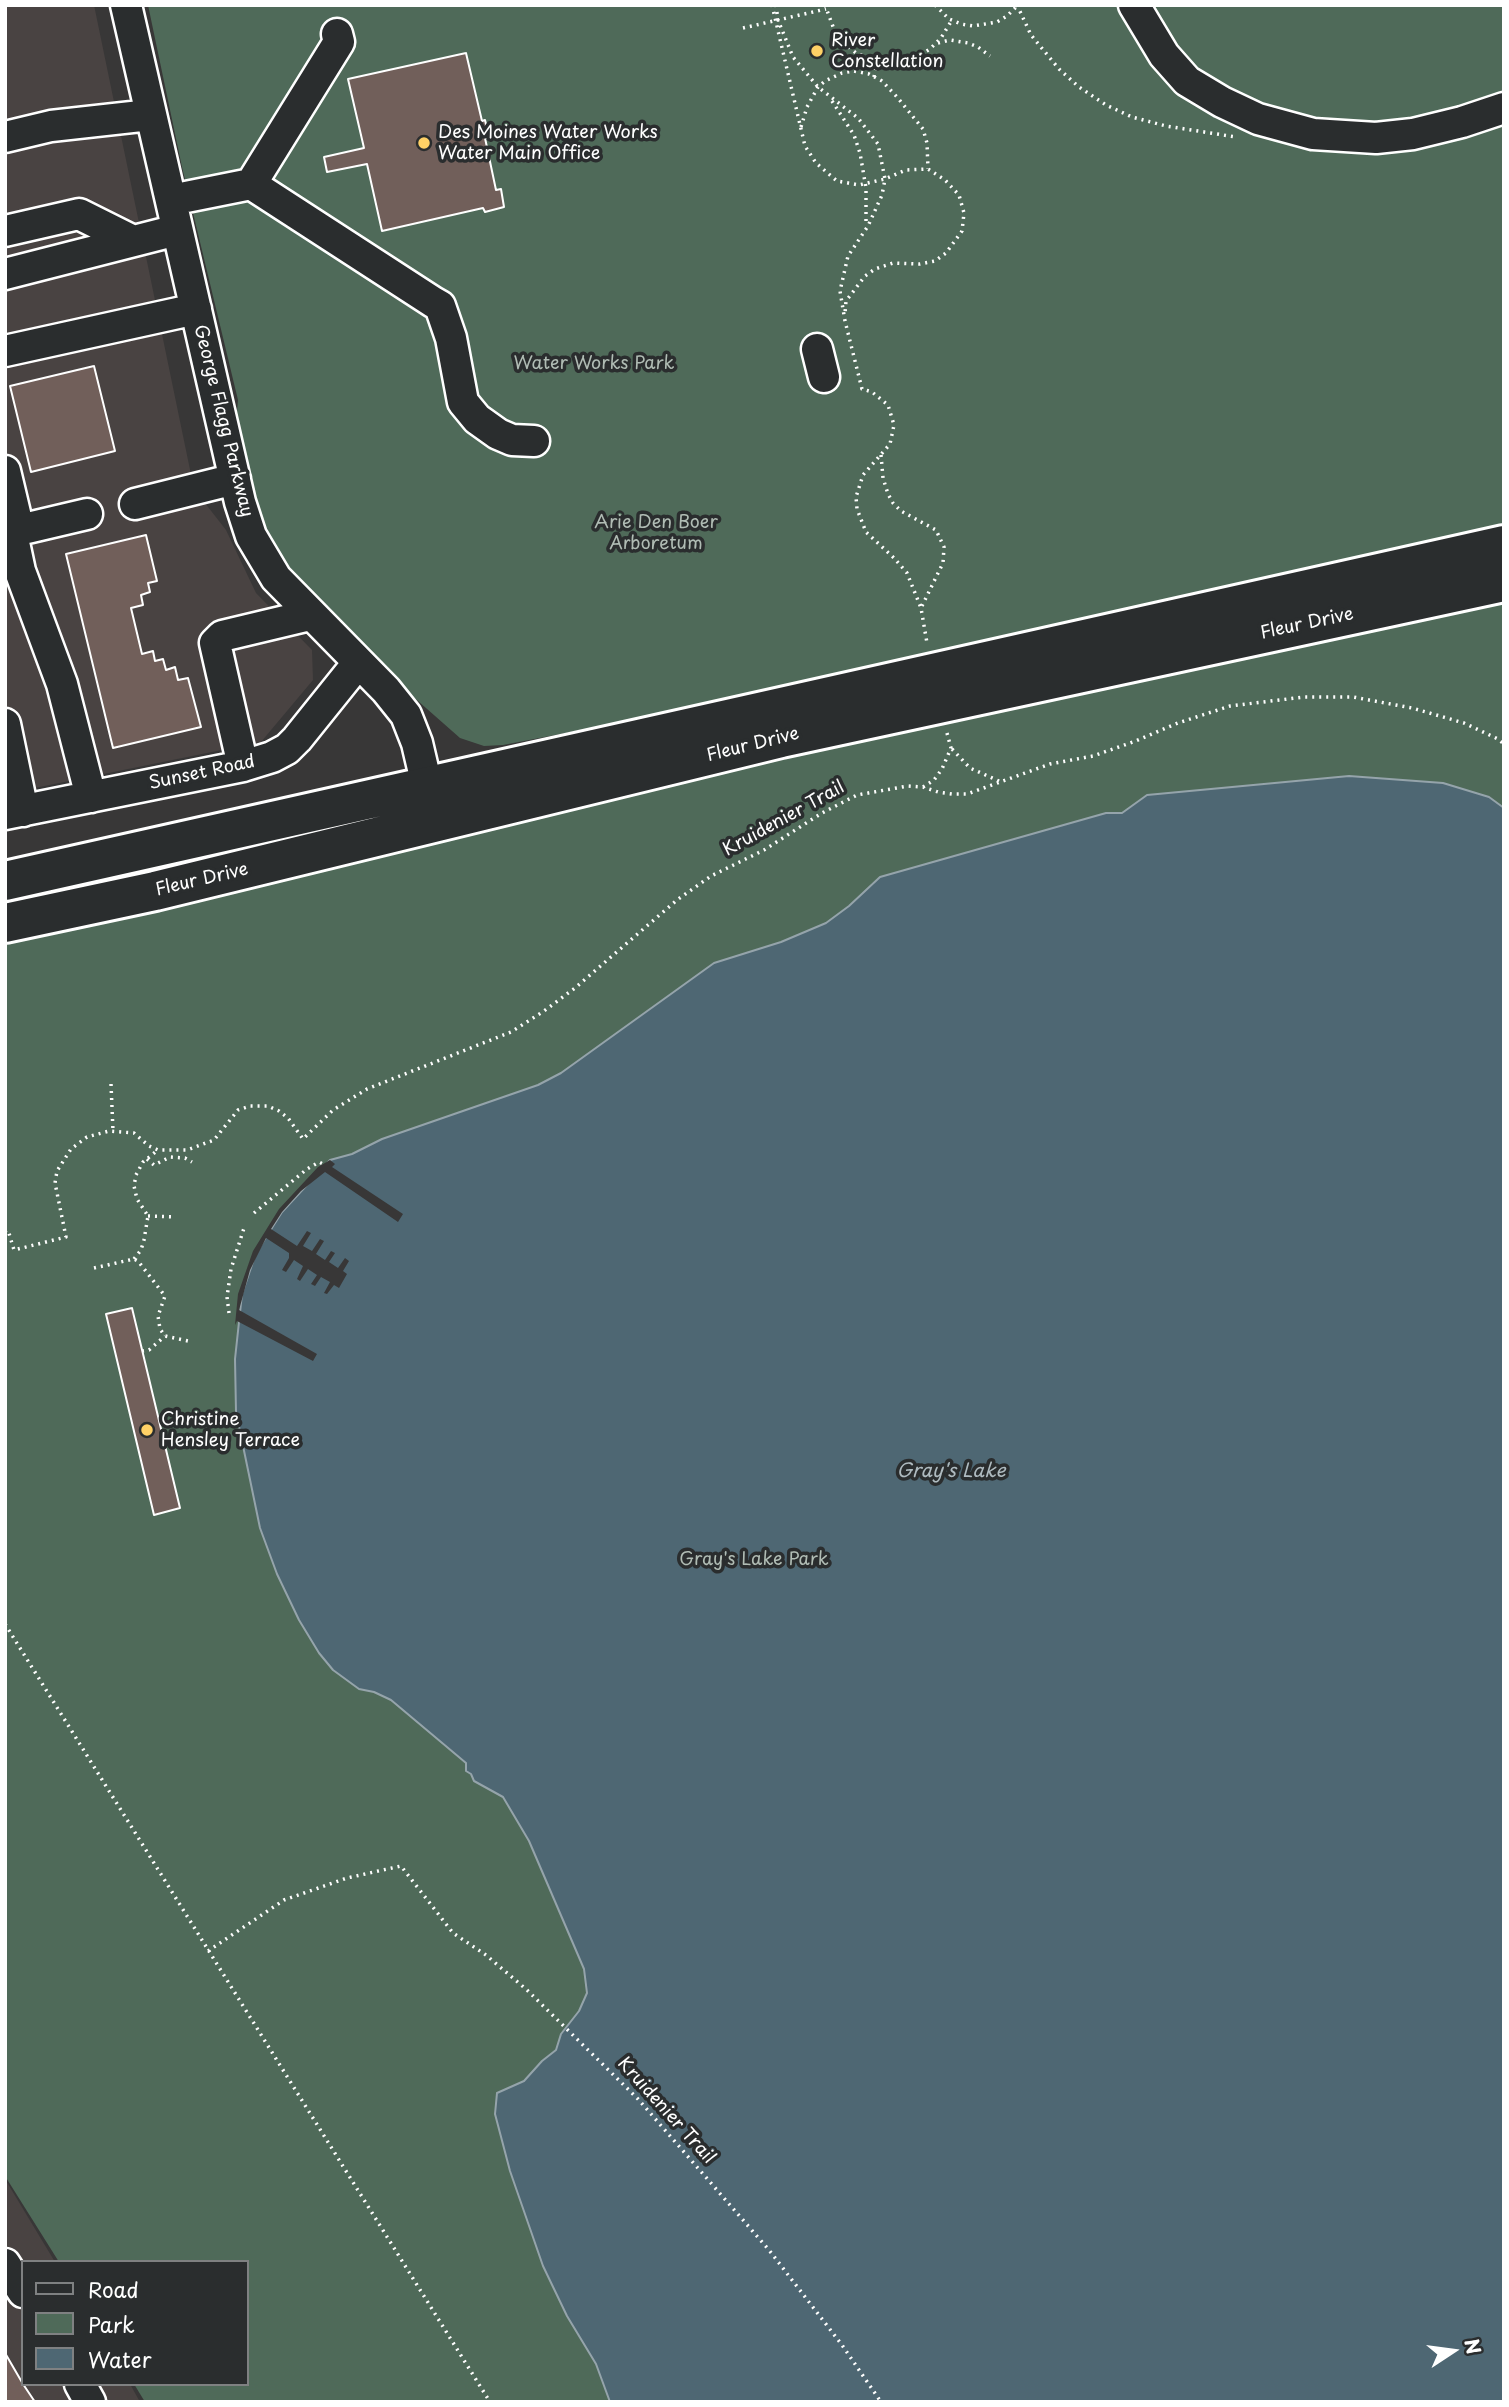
<!DOCTYPE html>
<html>
<head>
<meta charset="utf-8">
<style>
	body { margin:0 }
	#map { position:relative; width:1509px; height:2407px; overflow:hidden; background:#383737; font-family:"Playpen Sans",sans-serif }
	canvas { display:block }
	.frame { position:absolute; inset:0; border:7px solid #fff; pointer-events:none }
	.legend { position:absolute; left:21px; top:2260px; width:228px; height:126px; box-sizing:border-box; background:#2a2d2e; border:2px solid #7f8182; margin:0; padding:9px 12px; list-style:none; font-size:21px; color:#fff }
	.legend li { display:flex; align-items:center; gap:14px; height:35px }
	.legend b { width:35px; border:2px solid #7f8182 }
	.north { position:absolute; left:1418px; top:2316px; width:70px; height:70px; -webkit-text-stroke:5px #2a2d2e; paint-order:stroke; rotate:77deg; font-size:19px; font-weight:700; line-height:28px; text-align:center; color:#fff }
	.north::after { content:''; display:block; margin:auto; width:24px; height:32px; background:#fff; clip-path:polygon(50% 0,100% 100%,50% 72%,0 100%) }
</style>
</head>
<body>
<div id="map">
<canvas width="1509" height="2407"></canvas>
<div class="frame"></div>
<ul class="legend">
<li><b style="height:9px;background:#2a2d2e"></b>Road</li>
<li><b style="height:19px;background:#4f6a59"></b>Park</li>
<li><b style="height:19px;background:#4e6773"></b>Water</li>
</ul>
<div class="north">N</div>
</div>
<script>
const g = document.querySelector('canvas').getContext('2d');
g.lineJoin = 'round';
function fillPath(path, color) { g.fillStyle = color; g.fill(path, 'evenodd'); }
const poly = rows => new Path2D(rows.map(r => 'M' + r).join(''));
function stroke(path, color, width, dash) { g.strokeStyle = color; g.lineWidth = width; g.lineCap = dash ? 'butt' : 'round'; g.setLineDash(dash || []); g.stroke(path); }
function drawText(font, color, halo, rows, align = 'center') {
  g.font = font + ' "Playpen Sans",sans-serif'; g.lineWidth = 7; g.setLineDash([]); g.textBaseline = 'middle'; g.strokeStyle = halo; g.fillStyle = color; for (const [text, x, y, turn = 0] of rows) {
    g.save(); g.translate(x, y); g.rotate((+turn || 0) * Math.PI / 180); g.textAlign = isNaN(turn) ? turn : align; if (halo) g.strokeText(text, 0, 0); g.fillText(text, 0, 0); g.restore();
  }
}
const built = poly([
	[5,5,94,5,194,489,226,530,256,593,312,650,313,680,261,742,5,794],
	[5,2179,55,2262,23,2262,23,2384,130,2384,140,2402,5,2402]
]);
const green = poly([
	[148,5,1504,5,1504,531,644,718,503,745,484,746,460,738,317,612,256,521,236,423,238,400,182,167],
	[1504,597,1504,2402,145,2402,134,2384,247,2384,247,2262,59,2262,5,2176,5,945,401,845,997,707]
]);
const water = poly([
	[1349,776,1443,783,1489,797,1504,808,1504,2402,610,2402,596,2364,567,2316,543,2266,510,2171,495,2114,497,2093,524,2081,542,2061,556,2050,561,2034,579,2011,587,1993,584,1969,529,1841,503,1797,474,1781,471,1774,466,1771,466,1763,391,1700,374,1692,359,1689,333,1670,319,1653,299,1620,277,1574,260,1528,236,1412,235,1359,242,1294,256,1253,282,1212,330,1160,352,1154,382,1139,538,1085,561,1073,714,963,781,942,826,923,849,906,880,877,1106,813,1122,813,1147,795,1349,776]
]);
const pier = poly([
	[330,1160,335,1164,332,1167,403,1214,398,1222,325,1172,301,1191,282,1212,271,1229,297,1246,307,1231,311,1233,303,1246,312,1251,320,1239,324,1241,316,1254,325,1260,331,1251,335,1253,329,1262,338,1268,345,1258,349,1261,343,1271,347,1274,339,1288,334,1285,327,1294,324,1293,330,1282,321,1277,315,1286,311,1284,317,1275,308,1269,300,1281,297,1279,303,1266,294,1260,286,1272,282,1270,289,1258,289,1253,266,1238,250,1270,239,1310,317,1354,313,1361,237,1321,235,1325,238,1294,253,1251,279,1209,318,1167]
]);
const building = poly([
	[466,53,482,121,485,120,489,137,485,138,496,190,501,189,504,207,485,212,483,208,382,231,367,164,327,172,324,157,364,148,348,79,466,53],
	[94,366,115,451,31,472,10,386,94,366],
	[146,535,157,581,148,583,150,592,141,595,143,605,131,608,142,654,153,651,155,661,163,659,166,670,175,667,178,680,188,678,201,727,113,748,66,554,146,535],
	[132,1308,180,1508,154,1515,106,1314,132,1308],
	[5,2353,23,2384,35,2402,5,2402,5,2353]
]);
const path = poly([
	[772,5,805,146,816,163,837,181,859,185,885,179,906,170,928,169,945,180,959,195,964,213,962,231,946,253,935,261,920,264,893,263,875,269,865,276,846,301,845,313],
	[776,5,778,20,793,57,818,87,858,118,878,144,885,179,882,195,868,226,848,256,840,291,845,321,862,389,872,392,888,405,894,425,890,444,863,475,856,497,857,509,866,532,894,558,907,573,921,608,927,643],
	[825,5,835,32,845,44,856,53,871,59,886,62,901,61,917,57,930,49,941,38,952,20],
	[935,5,949,19,961,24,973,26,997,22,1007,16,1017,6],
	[1017,5,1031,35,1059,69,1079,87,1106,105,1132,117,1166,126,1236,137],
	[743,28,826,9],
	[938,43,950,40,968,43,978,47,990,56],
	[874,77,877,60],
	[832,101,854,135,860,153,866,188,866,225],
	[801,127,807,107,818,87,825,81,842,73,854,71,869,74,882,81,897,97,923,129,927,143,928,169],
	[881,455,883,478,888,494,893,503,901,511,936,530,944,547,943,563,921,608],
	[952,749,970,768,1001,782],
	[923,787,934,780,942,769,951,748,947,733],
	[111,1084,113,1131],
	[147,1159,154,1165,170,1157,185,1158,192,1162],
	[254,1213,307,1169,319,1162,323,1164],
	[148,1216,175,1217],
	[5,1231,8,1230,14,1250,66,1237,55,1183,57,1171,71,1149,87,1137,109,1131,134,1133,149,1146,158,1150,187,1150,214,1140,238,1110,250,1106,268,1106,279,1111,288,1118,303,1139,333,1110,367,1089,511,1032,544,1011,575,988,677,900,711,876,764,850,822,813,857,795,908,786,923,787,938,792,952,794,967,794,1050,764,1093,756,1133,742,1178,723,1230,706,1304,697,1353,697,1412,708,1464,723,1498,739,1504,744],
	[134,1259,141,1250,144,1240,148,1216,137,1199,134,1186,136,1175,143,1162,158,1150],
	[94,1268,134,1259,138,1261,165,1296,158,1316,160,1329,165,1336,188,1341],
	[229,1313,227,1297,231,1269,244,1228],
	[142,1351,149,1350,165,1336],
	[5,1624,490,2402],
	[208,1951,284,1900,347,1878,401,1866,453,1933,486,1955,527,1990,638,2099,769,2250,842,2345,881,2402]
]);
const minor = poly([
	[126,5,240,502,251,536,276,578,386,690,406,715,417,743,432,807],
	[1134,5,1164,55,1187,81,1222,102,1258,119,1313,134,1376,138,1413,134,1462,122,1504,108],
	[5,137,51,126,150,115],
	[251,184,339,42,337,34],
	[171,200,251,184,433,302,440,306,451,338,463,402,477,419,498,434,512,440,534,441],
	[5,231,79,214,133,241],
	[5,274,177,230],
	[817,349,824,377],
	[5,351,196,309],
	[5,471,19,530,13,538,20,571,62,684,91,797],
	[135,504,235,479],
	[19,530,87,514],
	[5,724,23,811],
	[243,766,215,643,222,636,310,615],
	[5,814,243,766,272,757,287,749,297,739,358,663],
	[5,2264,23,2292],
	[80,2384,90,2402]
]);
const major = poly([
	[5,881,1504,545],
	[5,923,155,891,781,738,1504,582]
]);
const markers = [
	[817,51,7,"#ffd166"],
	[424,143,7,"#ffd166"],
	[147,1430,7,"#ffd166"]
];
const poiNames = [
	["River",831,41],
	["Constellation",831,62],
	["Des Moines Water Works",438,133],
	["Water Main Office",438,154],
	["Christine",161,1420],
	["Hensley Terrace",161,1441]
];
const parkNames = [
	["Water Works Park",594,364],
	["Arie Den Boer",656,523],
	["Arboretum",656,544],
	["Gray's Lake Park",754,1560]
];
const streetNames = [
	["George Flagg Parkway",223,421,76],
	["Fleur Drive",1307,624,-12],
	["Fleur Drive",753,745,-14],
	["Sunset Road",202,773,-12],
	["Kruidenier Trail",784,819,-29],
	["Fleur Drive",202,880,-13],
	["Kruidenier Trail",666,2111,48]
];
const waterNames = [
	["Gray's Lake",951,1472]
];
fillPath(built, '#494342');
fillPath(green, '#4f6a59');
fillPath(water, '#4e6773');
stroke(water, '#95a4ab', 2);
fillPath(pier, '#383737');
fillPath(building, '#715f5a');
stroke(building, '#fff', 2);
stroke(minor, '#fff', 35);
stroke(major, '#fff', 44);
stroke(path, '#fff', 3.5, [2, 5]);
stroke(minor, '#2a2d2e', 30);
stroke(major, '#2a2d2e', 38);
for (const [x, y, r, color] of markers) { const dot = new Path2D(); dot.arc(x, y, r, 0, 2 * Math.PI); g.fillStyle = color; g.fill(dot); stroke(dot, '#2a2d2e', 2.5); }
drawText('18px', '#fff', '#2a2d2e', poiNames, 'left');
drawText('18px', '#b0bcb4', '#2a2d2e', parkNames);
drawText('18px', '#fff', '#2a2d2e', streetNames);
drawText('italic 19px', '#afbbc0', '#2a2d2e', waterNames);
</script>
</body>
</html>
